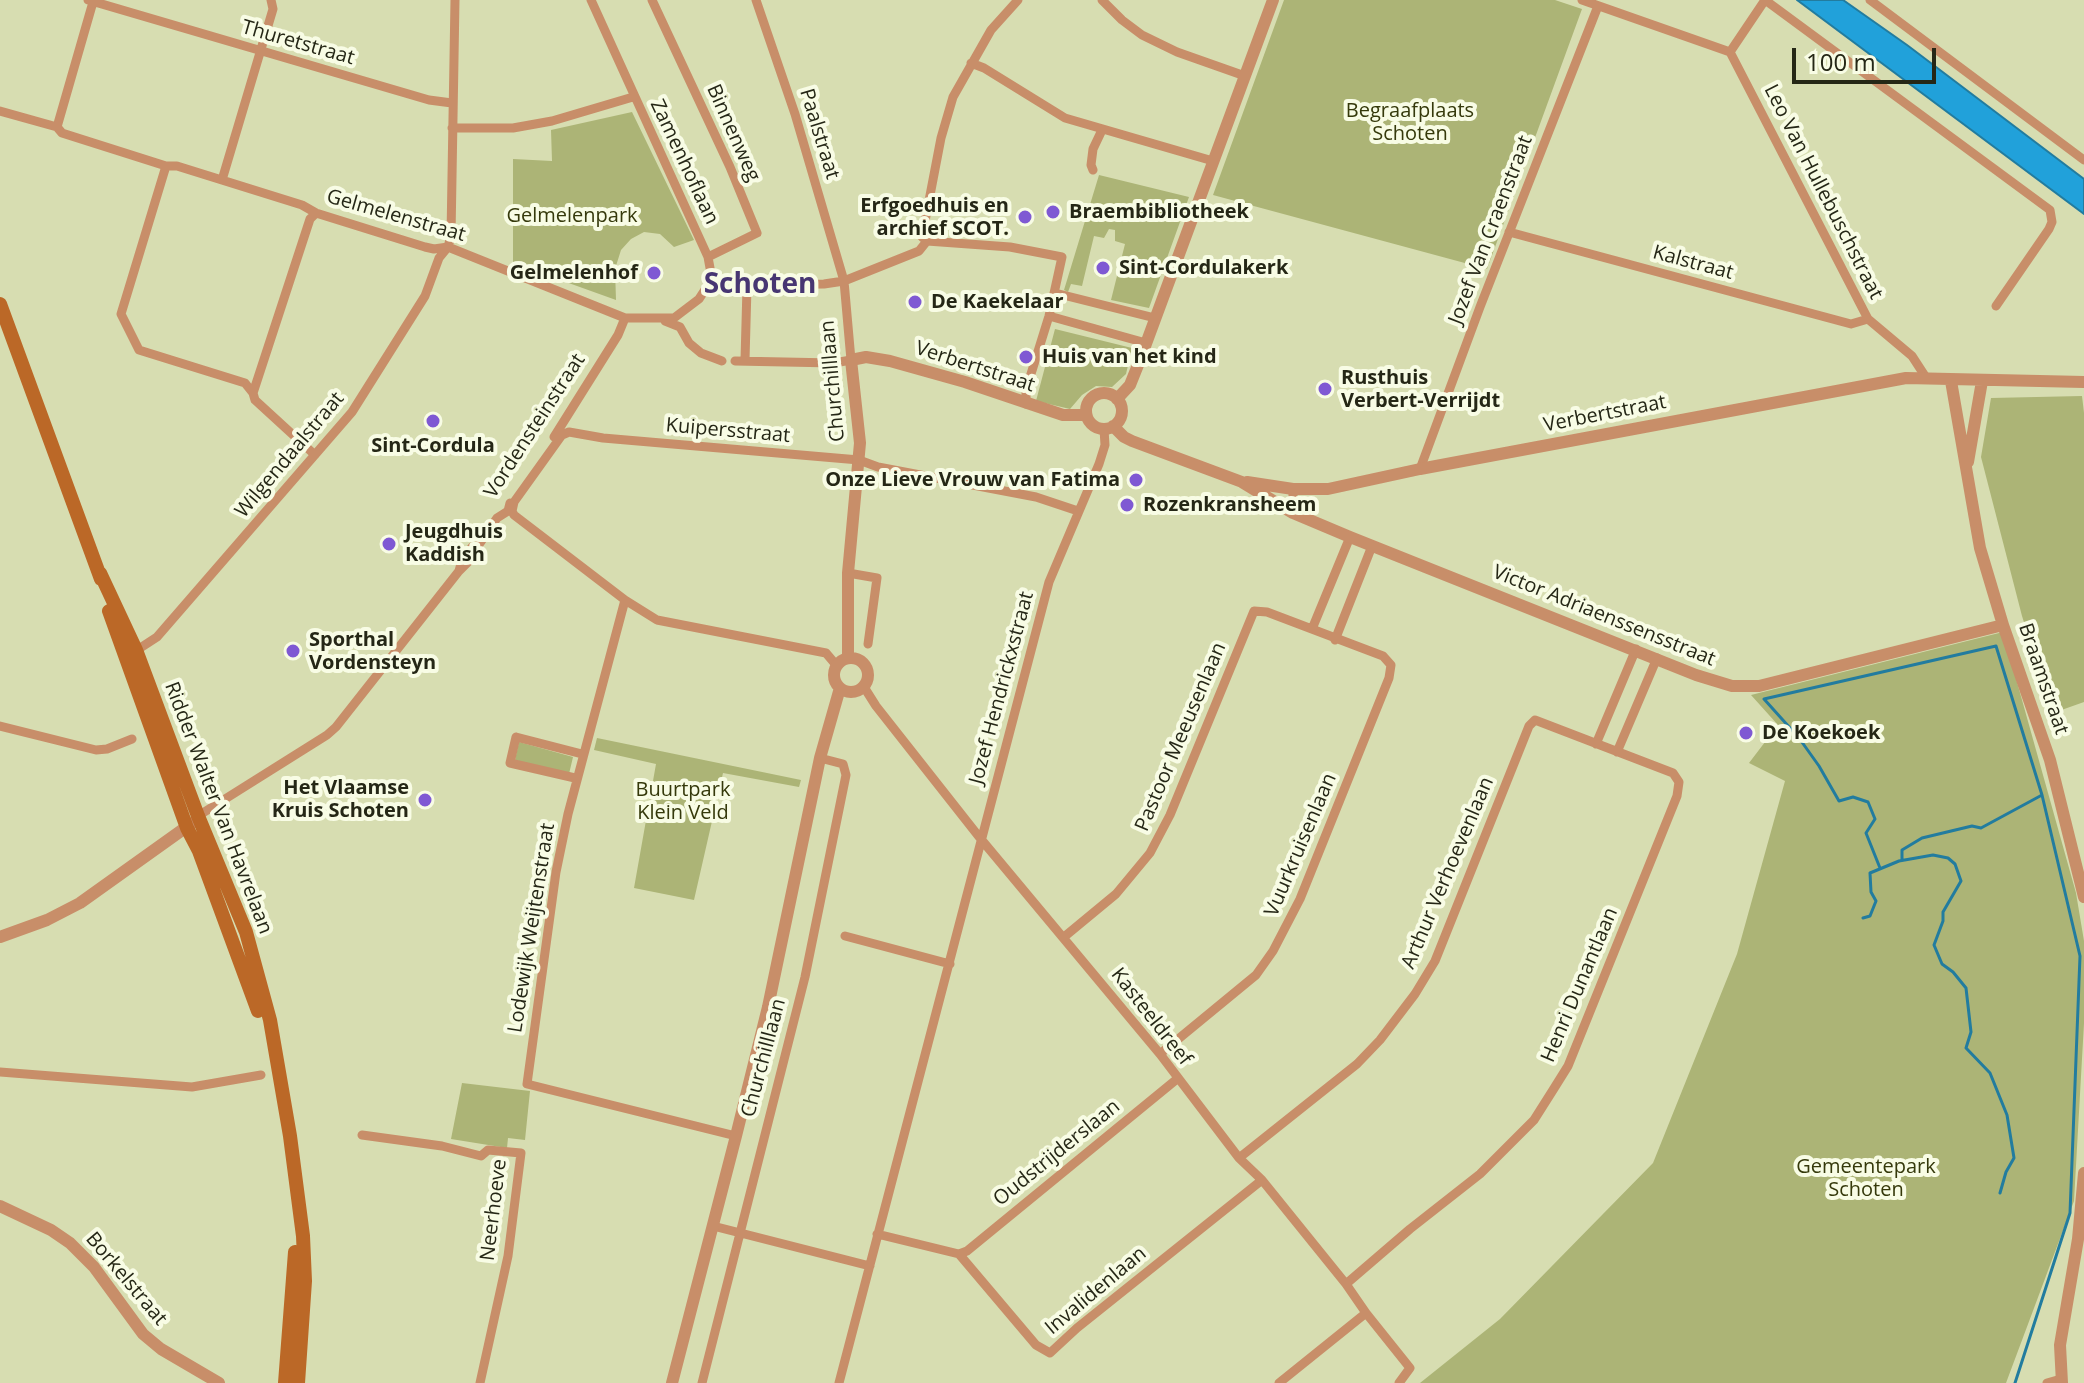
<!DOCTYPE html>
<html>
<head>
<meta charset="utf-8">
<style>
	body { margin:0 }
	#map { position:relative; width:2084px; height:1383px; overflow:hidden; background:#d7ddb1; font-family:"Open Sans",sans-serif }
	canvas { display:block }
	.scale { position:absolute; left:1792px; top:48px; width:144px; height:36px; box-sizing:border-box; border:4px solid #252716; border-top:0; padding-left:10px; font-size:24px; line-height:28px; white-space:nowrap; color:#252716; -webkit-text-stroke:6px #f8fce5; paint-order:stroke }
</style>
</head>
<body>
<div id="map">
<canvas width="2084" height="1383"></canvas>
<div class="scale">100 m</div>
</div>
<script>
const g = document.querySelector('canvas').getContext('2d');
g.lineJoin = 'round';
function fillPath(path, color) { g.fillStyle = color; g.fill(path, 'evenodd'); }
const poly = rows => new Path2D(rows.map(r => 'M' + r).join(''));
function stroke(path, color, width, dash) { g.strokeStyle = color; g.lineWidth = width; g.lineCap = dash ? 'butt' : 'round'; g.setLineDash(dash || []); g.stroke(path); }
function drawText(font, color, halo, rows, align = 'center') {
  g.font = font + ' "Open Sans",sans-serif'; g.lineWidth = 8; g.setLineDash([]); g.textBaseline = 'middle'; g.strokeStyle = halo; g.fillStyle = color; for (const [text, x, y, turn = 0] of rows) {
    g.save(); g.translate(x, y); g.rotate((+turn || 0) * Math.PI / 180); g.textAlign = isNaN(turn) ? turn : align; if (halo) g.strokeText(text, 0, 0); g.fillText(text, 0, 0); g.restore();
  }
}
const green = poly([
	[1284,0,1555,0,1582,9,1487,269,1213,195],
	[632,112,694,240,674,247,660,234,644,232,631,239,621,250,615,269,616,300,513,263,513,159,552,161,551,130],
	[1099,175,1189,197,1149,308,1111,300,1125,244,1115,241,1115,230,1109,229,1104,238,1094,236,1082,286,1071,284,1068,292,1064,290],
	[1055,329,1132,348,1126,374,1112,387,1096,386,1082,395,1070,409,1036,401],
	[2082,396,2084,413,2084,702,2053,713,2022,616,1981,457,1991,398],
	[2003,632,2076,893,2084,941,2084,1023,2074,1201,2006,1383,1420,1383,1500,1319,1653,1163,1737,954,1785,781,1749,763,1778,725,1751,695],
	[597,738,801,780,799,787,723,773,694,900,634,888,656,764,594,750],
	[519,742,573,757,569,774,515,760],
	[462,1083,530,1091,525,1140,508,1138,507,1148,451,1139]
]);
const water = poly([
	[1797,0,1843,0,1907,45,2084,179,2084,214,1797,0]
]);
const stream = poly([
	[1902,860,1902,850,1922,838,1972,826,1981,828,2042,795],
	[1880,868,1866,833,1875,819,1868,802,1853,797,1839,801,1819,766,1799,738,1764,699,1996,646,2042,795,2080,956,2070,1213,2015,1383],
	[1863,918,1870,916,1876,901,1871,892,1870,873,1899,861,1933,855,1948,858,1955,864,1961,881,1943,912,1943,921,1934,945,1942,964,1953,972,1966,988,1971,1032,1966,1048,1990,1073,2007,1115,2014,1158,2006,1172,2000,1193]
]);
const minor = poly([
	[88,0,429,100,452,103],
	[652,0,730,167,757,233,708,257],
	[1102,0,1122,20,1142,35,1177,52,1245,76],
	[1582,0,1730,52,1868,319,1912,356,1925,376],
	[1765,0,2050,210,2052,222,2049,229,1996,306],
	[1870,0,2084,160],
	[1730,52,1765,0],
	[971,63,984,68,1065,118,1213,161],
	[0,111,57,127,62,133,166,166,177,166,302,205,316,213,425,247,434,249,448,247,625,318,674,318,699,299,712,279,708,257,591,0],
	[57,127,93,2],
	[452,128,513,128,552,121,633,97],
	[166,166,121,314,139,350,245,383,253,393,255,400,315,455],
	[1093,170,1091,165,1093,149,1102,130],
	[222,180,273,9,271,0],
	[1509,232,1851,324,1868,319],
	[927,241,1010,247,1062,257,1049,316,1026,390,1026,404],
	[927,241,922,237,941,138,953,97,991,30,1018,0],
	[712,279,726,281],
	[739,285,824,284,844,281,919,251,927,241],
	[1055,293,1155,318],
	[1049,316,1146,343],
	[665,321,680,327,689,343,701,353,722,361],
	[745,360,747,287],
	[735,361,834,363,851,360,844,281,795,114,756,0],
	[253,393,310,219,316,213],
	[554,437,618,335,625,318],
	[1420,469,1480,307,1598,6],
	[1293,489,1293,513],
	[459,571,479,551,478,546],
	[848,573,877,578,868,644],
	[625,600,568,814,556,872,527,1084,736,1136],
	[1312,629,1350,537],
	[1335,640,1372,546],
	[134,652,157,637,352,412,425,296,439,258,448,247,451,236,455,0],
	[837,666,826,653,657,620,625,600,514,515,512,511,514,502,562,435,569,432,603,438,859,460,878,467,1036,497,1078,511],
	[864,687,876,706,980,838,1160,1054,1239,1158,1262,1180,1346,1284,1366,1313,1410,1368,1399,1383],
	[0,726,96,750,107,749,132,739],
	[1596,744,1636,649],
	[1617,752,1657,658],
	[575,778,510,763,516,737,582,754],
	[198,816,327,735,336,727,459,571,462,560,472,547,478,546,497,518,508,511,510,503],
	[845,936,950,964],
	[1064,937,1116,894,1150,853,1170,815,1254,611,1267,612,1383,656,1391,665,1389,678,1300,899,1273,951,1256,975,1160,1054],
	[0,1072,192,1087,261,1075],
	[362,1135,442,1146,481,1156,488,1150,521,1153,508,1256,480,1383],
	[1239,1158,1357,1064,1380,1040,1415,994,1435,961,1529,726,1535,720,1673,773,1679,782,1677,796,1568,1066,1553,1090,1534,1120,1480,1174,1410,1229,1346,1284],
	[713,1226,870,1266],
	[877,1234,959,1254,1036,1345,1050,1353,1077,1328,1262,1180],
	[959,1254,967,1251,1177,1079],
	[702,1383,805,977,846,775,843,764,820,758],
	[839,1383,1049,582,1099,464,1105,445,1104,429],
	[1279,1383,1366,1313],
	[2047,1383,2061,1379]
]);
const tertiary = poly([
	[1951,381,1980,548,2003,625,2050,760,2084,897],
	'1086 411a18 18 0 1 1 36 0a18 18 0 1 1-36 0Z',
	[1117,399,1130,385,1140,360,1273,0],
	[1113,426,1124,437,1132,441,1242,482,1293,513,1350,537,1696,675,1732,686,1759,686,2003,625],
	[1968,462,1982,381],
	[1247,482,1293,489,1328,489,1420,469,1906,378,2084,382],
	'834 675a17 17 0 1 1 34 0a17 17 0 1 1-34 0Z',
	[848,658,848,573,860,443,851,360,866,357,890,361,965,382,1063,415,1086,415],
	[0,937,47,920,80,903,192,823],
	[0,1206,51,1230,70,1243,94,1267,143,1334,161,1349,219,1383],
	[672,1383,736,1136,768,1007,820,758,840,688],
	[2062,1383,2060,1345,2078,1239,2084,1173]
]);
const secondary = poly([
	[0,304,101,579],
	[100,573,136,650,198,816,246,932,270,1020,290,1136,303,1236,305,1281,298,1383],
	[109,611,187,828,199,851,258,1011],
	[285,1383,295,1252]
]);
const markers = [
	[1053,212,8,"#7f59d3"],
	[1025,217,8,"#7f59d3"],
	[1103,268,8,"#7f59d3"],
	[654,273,8,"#7f59d3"],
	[915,302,8,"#7f59d3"],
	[1026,357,8,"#7f59d3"],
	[1325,389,8,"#7f59d3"],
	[433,421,8,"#7f59d3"],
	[1136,480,8,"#7f59d3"],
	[1127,505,8,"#7f59d3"],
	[389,544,8,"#7f59d3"],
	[293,651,8,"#7f59d3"],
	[1746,733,8,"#7f59d3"],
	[425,800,8,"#7f59d3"]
];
const streetNames = [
	["Thuretstraat",298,43,16],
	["Binnenweg",733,133,66],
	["Paalstraat",819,134,73],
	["Zamenhoflaan",684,162,65],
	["Leo Van Hullebuschstraat",1823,192,63],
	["Gelmelenstraat",396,216,16],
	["Jozef Van Craenstraat",1491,230,-69],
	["Kalstraat",1693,263,15],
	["Verbertstraat",975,367,18],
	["Churchilllaan",833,381,-95],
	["Verbertstraat",1605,414,-11],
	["Vordensteinstraat",535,426,-57],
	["Kuipersstraat",728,431,5],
	["Wilgendaalstraat",290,455,-50],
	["Victor Adriaenssensstraat",1604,616,22],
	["Braamstraat",2043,679,71],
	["Jozef Hendrickxstraat",1002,688,-75],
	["Pastoor Meeusenlaan",1181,737,-67],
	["Ridder Walter Van Havrelaan",218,808,69],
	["Vuurkruisenlaan",1301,845,-67],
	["Arthur Verhoevenlaan",1448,873,-67],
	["Lodewijk Weijtenstraat",532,928,-81],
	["Henri Dunantlaan",1580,985,-67],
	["Kasteeldreef",1151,1017,52],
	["Churchilllaan",764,1058,-75],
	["Oudstrijderslaan",1057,1153,-39],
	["Neerhoeve",494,1210,-83],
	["Borkelstraat",126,1279,50],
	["Invalidenlaan",1096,1291,-40]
];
const parkNames = [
	["Begraafplaats",1410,111],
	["Schoten",1410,134],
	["Gelmelenpark",572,216],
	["Buurtpark",683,790],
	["Klein Veld",683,813],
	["Gemeentepark",1866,1167],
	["Schoten",1866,1190]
];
const poiNames = [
	["Erfgoedhuis en",1009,206,"right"],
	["archief SCOT.",1009,229,"right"],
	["Braembibliotheek",1069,212],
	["Sint-Cordulakerk",1119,268],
	["Gelmelenhof",638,273,"right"],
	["De Kaekelaar",931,302],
	["Huis van het kind",1042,357],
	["Rusthuis",1341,378],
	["Verbert-Verrijdt",1341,401],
	["Sint-Cordula",433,446,"center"],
	["Onze Lieve Vrouw van Fatima",1120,480,"right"],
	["Rozenkransheem",1143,505],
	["Jeugdhuis",405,532],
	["Kaddish",405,555],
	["Sporthal",309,640],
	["Vordensteyn",309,663],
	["De Koekoek",1762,733],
	["Het Vlaamse",409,788,"right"],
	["Kruis Schoten",409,811,"right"]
];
const districtNames = [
	["Schoten",760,285]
];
fillPath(green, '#acb476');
fillPath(water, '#21a1da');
stroke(water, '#227c9f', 2);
stroke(stream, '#227c9f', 3);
stroke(minor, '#c88e69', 9);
stroke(tertiary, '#c88e69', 12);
stroke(secondary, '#bb6827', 14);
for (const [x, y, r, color] of markers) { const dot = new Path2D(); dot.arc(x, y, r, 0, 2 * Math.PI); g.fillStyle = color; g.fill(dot); stroke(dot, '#f8fce5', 3); }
drawText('20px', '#252716', '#f8fce5', streetNames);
drawText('20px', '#35390b', '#f8fce5', parkNames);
drawText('bold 20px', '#252716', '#f8fce5', poiNames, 'left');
drawText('bold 28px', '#473672', '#f8fce5', districtNames);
</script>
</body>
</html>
